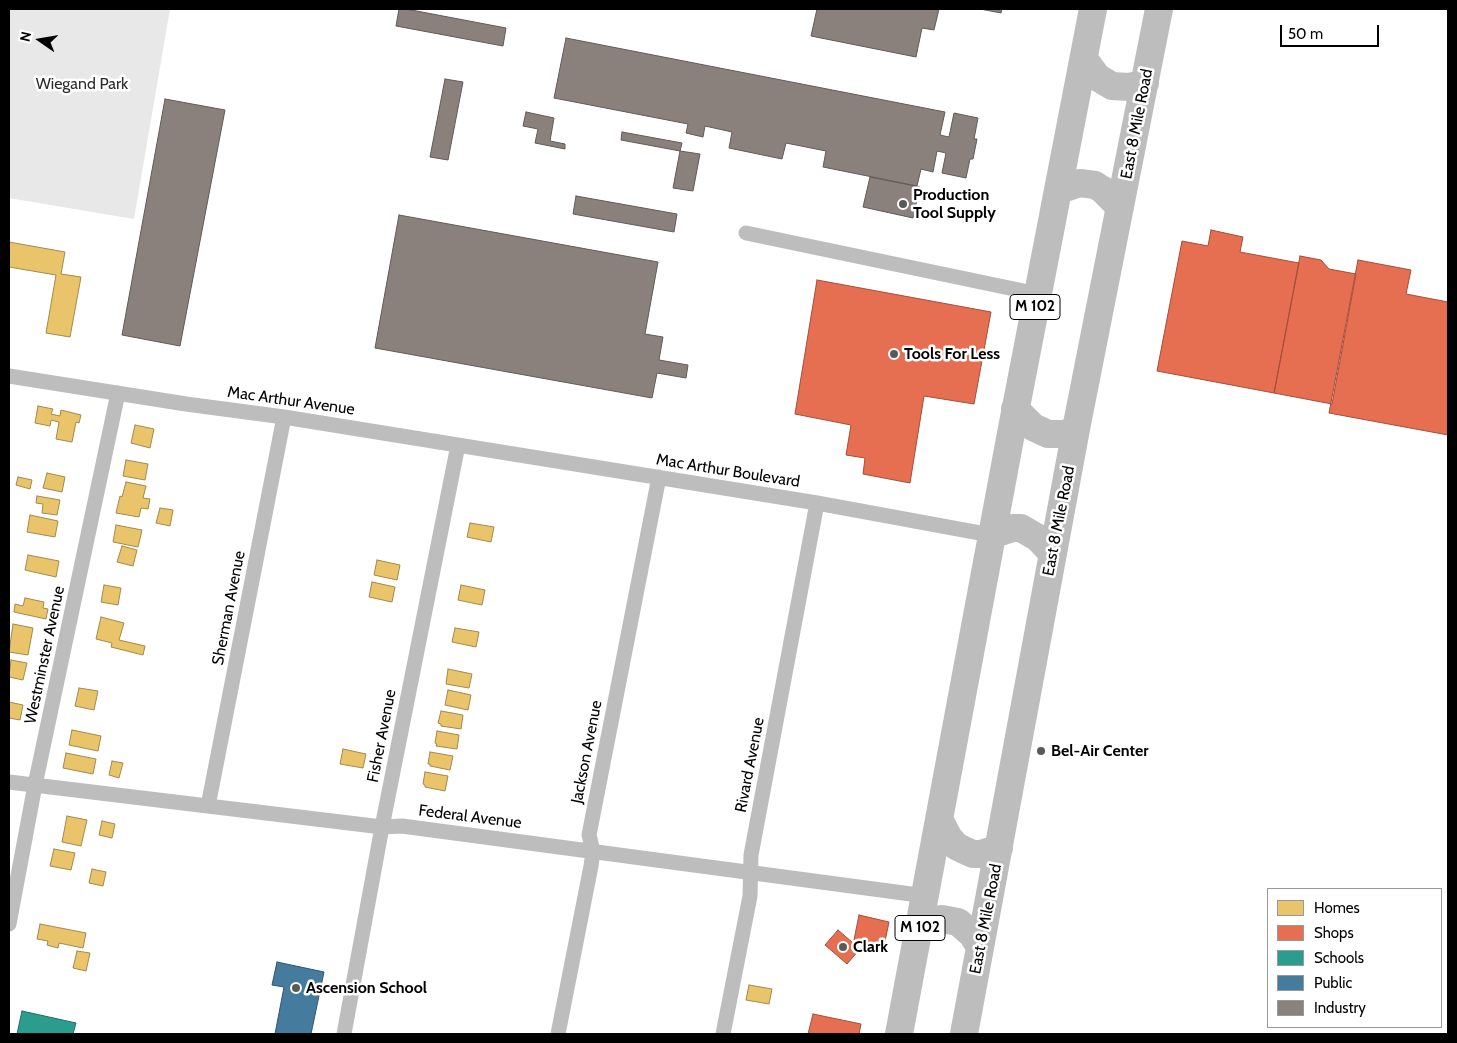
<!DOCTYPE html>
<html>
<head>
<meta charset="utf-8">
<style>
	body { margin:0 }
	#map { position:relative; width:1457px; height:1043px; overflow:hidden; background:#fff; font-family:Cabin,sans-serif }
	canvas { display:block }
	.frame { position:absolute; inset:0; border:10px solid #000; pointer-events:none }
	.legend { position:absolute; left:1267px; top:888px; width:175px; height:140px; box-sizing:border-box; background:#fff; border:1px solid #999; margin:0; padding:6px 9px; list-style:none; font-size:15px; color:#000 }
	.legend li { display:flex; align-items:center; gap:10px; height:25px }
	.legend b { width:25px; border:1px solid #999 }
	.north { position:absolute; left:15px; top:15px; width:50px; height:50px; -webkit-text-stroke:4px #fff; paint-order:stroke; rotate:283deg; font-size:14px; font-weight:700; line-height:20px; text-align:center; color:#000 }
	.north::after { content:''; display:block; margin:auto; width:18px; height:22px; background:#000; clip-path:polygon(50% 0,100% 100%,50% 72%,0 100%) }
	.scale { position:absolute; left:1280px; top:25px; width:99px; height:22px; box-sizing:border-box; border:2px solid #000; border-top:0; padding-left:6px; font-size:15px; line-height:18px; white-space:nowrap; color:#000; -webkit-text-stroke:4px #fff; paint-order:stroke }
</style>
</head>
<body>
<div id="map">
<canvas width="1457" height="1043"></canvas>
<div class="frame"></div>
<ul class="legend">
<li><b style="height:14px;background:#e9c46a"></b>Homes</li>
<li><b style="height:14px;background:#e76f51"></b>Shops</li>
<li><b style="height:14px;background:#2a9d8f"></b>Schools</li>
<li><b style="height:14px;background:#457b9d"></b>Public</li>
<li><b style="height:14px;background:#8a817c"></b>Industry</li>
</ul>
<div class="north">N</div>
<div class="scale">50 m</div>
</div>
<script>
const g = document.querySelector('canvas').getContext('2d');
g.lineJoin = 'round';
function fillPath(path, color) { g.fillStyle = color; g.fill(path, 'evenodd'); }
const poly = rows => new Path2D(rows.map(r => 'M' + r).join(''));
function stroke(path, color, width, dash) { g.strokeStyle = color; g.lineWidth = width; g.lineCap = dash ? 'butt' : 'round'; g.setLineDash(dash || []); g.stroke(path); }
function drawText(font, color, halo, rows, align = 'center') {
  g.font = font + ' Cabin,sans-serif'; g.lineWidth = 5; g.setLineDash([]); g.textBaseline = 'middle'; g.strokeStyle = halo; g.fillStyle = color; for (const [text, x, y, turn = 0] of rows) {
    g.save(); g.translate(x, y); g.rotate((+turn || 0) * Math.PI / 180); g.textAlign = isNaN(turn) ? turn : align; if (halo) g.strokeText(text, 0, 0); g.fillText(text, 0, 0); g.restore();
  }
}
const green = poly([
	[9,9,170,9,134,219,9,198]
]);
const homes = poly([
	[9,242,65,252,61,274,81,277,70,337,46,333,56,275,9,267,9,242],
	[38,406,53,409,51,414,60,416,61,410,81,415,79,423,76,422,72,442,56,439,59,422,51,420,50,426,35,423,38,406],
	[135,425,154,429,150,448,131,443,135,425],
	[126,460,148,464,145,480,123,476,126,460],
	[47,473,65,477,62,492,43,488,47,473],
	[18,477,32,480,30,489,16,485,18,477],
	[126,482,146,486,143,498,150,499,148,509,141,508,139,517,116,513,120,496,122,497,126,482],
	[37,496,60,500,57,515,42,513,43,504,36,503,37,496],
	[160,508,173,510,170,526,156,523,160,508],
	[30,515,58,521,55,537,27,532,30,515],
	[470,523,494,527,491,542,467,537,470,523],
	[116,525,142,530,138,547,113,542,116,525],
	[122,546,137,550,133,566,117,562,122,546],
	[28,555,59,561,56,577,25,570,28,555],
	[377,560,400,565,397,580,374,575,377,560],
	[372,582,395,587,392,602,369,597,372,582],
	[104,585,121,588,118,605,101,602,104,585],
	[461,585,485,590,482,605,458,600,461,585],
	[25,598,44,602,43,608,48,609,46,619,14,612,15,604,23,606,25,598],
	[101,617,124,623,119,640,145,646,143,655,111,647,112,643,96,639,101,617],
	[13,624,33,628,28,655,9,652,13,624],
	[455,628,479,632,476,647,452,642,455,628],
	[11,660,27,663,23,680,9,677,11,660],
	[448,669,472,674,469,688,446,684,448,669],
	[79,688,98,691,94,710,75,706,79,688],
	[448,690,471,695,468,710,445,705,448,690],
	[9,702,23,705,20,720,9,718,9,702],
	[441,711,463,715,461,729,441,726,441,724,438,723,441,711],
	[72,730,101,736,98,751,69,745,72,730],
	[437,731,459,735,457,749,436,746,437,744,435,743,437,731],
	[343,749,366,754,363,768,340,764,343,749],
	[430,752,453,756,450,770,430,766,430,764,428,764,430,752],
	[66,753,96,759,93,774,63,768,66,753],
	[112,761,123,763,119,778,109,775,112,761],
	[425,772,448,776,445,791,425,787,425,785,423,784,425,772],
	[67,816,87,820,81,846,62,842,67,816],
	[102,821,115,824,112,838,99,835,102,821],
	[54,849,75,853,71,870,50,866,54,849],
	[92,869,106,872,103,886,89,883,92,869],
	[40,924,86,933,83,948,59,943,58,948,47,945,48,941,37,939,40,924],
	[77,951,90,953,86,971,73,968,77,951],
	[749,985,772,989,769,1004,746,1000,749,985]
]);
const shops = poly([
	[1211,230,1243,237,1240,252,1299,263,1274,393,1157,371,1182,241,1208,246,1211,230],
	[1300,256,1321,260,1329,269,1356,274,1332,404,1274,393,1300,256],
	[1358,260,1411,270,1406,294,1448,302,1448,435,1329,413,1358,260],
	[817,280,991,312,974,404,924,396,910,483,863,474,865,458,846,455,851,425,795,414,817,280],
	[859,915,889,922,884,946,854,940,859,915],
	[838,930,860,949,847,964,825,945,838,930],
	[813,1014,861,1024,859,1034,808,1034,813,1014]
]);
const schools = poly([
	[22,1011,76,1023,73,1034,17,1034,22,1011]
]);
const public = poly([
	[277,962,324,972,311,1034,275,1034,284,987,272,985,277,962]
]);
const industry = poly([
	[399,9,406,9,506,28,503,46,396,26,399,9],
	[817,9,939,9,934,30,922,28,916,57,811,36,817,9],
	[980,9,1002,9,1001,13,980,9],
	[566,38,945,112,940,135,949,137,954,113,978,118,974,139,977,139,973,159,970,159,966,178,942,173,946,153,937,151,933,172,921,169,917,186,823,167,826,151,786,143,782,159,729,148,732,132,705,126,703,137,686,133,688,124,554,98,566,38],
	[445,79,463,82,448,160,430,157,445,79],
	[165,99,225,110,180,346,122,335,165,99],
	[526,112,554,118,550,141,565,144,565,149,535,143,538,129,523,126,526,112],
	[622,132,682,143,680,151,621,140,622,132],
	[680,151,700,154,693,191,673,188,680,151],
	[870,177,920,187,913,218,863,207,870,177],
	[576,196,677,214,674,232,573,214,576,196],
	[399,215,658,262,645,334,663,337,659,360,688,365,686,378,657,373,652,398,375,348,399,215]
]);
const street = poly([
	[746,233,1038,294],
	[9,376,186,404,284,417,817,503,991,535],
	[9,782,382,827,402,826,926,896],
	[208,806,284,417],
	[9,924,35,785,118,393],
	[344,1034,382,827,458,445],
	[558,1034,591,866,593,851,589,835,659,477],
	[723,1034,750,896,751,855,817,503]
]);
const highway = poly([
	[1084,59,1097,77,1112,86,1129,87,1145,83],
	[1059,190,1080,183,1095,185,1103,190,1120,207],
	[1015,409,1033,427,1048,434,1065,434,1076,429],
	[991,535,1013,528,1021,528,1038,538,1053,554],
	[940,821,949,838,956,846,964,850,973,854,981,854,999,848],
	[920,924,942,919,958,922,972,934,980,947],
	[899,1034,1012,428,1093,9],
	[964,1034,1076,429,1159,9]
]);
const markers = [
	[903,204,5,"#595959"],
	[894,354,5,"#595959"],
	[1041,751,5,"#595959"],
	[843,947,5,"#595959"],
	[296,988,5,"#595959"]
];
const shields = [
	[1035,307,50],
	[920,928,50]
];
const shieldNames = [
	["M 102",1035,307],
	["M 102",920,928]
];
const parkNames = [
	["Wiegand Park",82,84]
];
const streetNames = [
	["East 8 Mile Road",1137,124,-79],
	["Mac Arthur Avenue",291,401,8],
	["Mac Arthur Boulevard",728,471,9],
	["East 8 Mile Road",1059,521,-79],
	["Sherman Avenue",229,608,-79],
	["Westminster Avenue",45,655,-78],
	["Fisher Avenue",382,736,-79],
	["Jackson Avenue",587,752,-79],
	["Rivard Avenue",750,765,-79],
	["Federal Avenue",470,817,7],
	["East 8 Mile Road",986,919,-79]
];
const poiNames = [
	["Production",913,195],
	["Tool Supply",913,213],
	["Tools For Less",904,354],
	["Bel-Air Center",1051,751],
	["Clark",853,947],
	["Ascension School",306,988]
];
fillPath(green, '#e8e8e8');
fillPath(homes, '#e9c46a');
stroke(homes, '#a3894a', 1);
fillPath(shops, '#e76f51');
stroke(shops, '#a24e39', 1);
fillPath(schools, '#2a9d8f');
stroke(schools, '#1d6e64', 1);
fillPath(public, '#457b9d');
stroke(public, '#30566e', 1);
fillPath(industry, '#8a817c');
stroke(industry, '#615a57', 1);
stroke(street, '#bdbdbd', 15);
stroke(highway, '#bdbdbd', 28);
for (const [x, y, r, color] of markers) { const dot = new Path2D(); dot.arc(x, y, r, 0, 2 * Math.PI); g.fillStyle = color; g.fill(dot); stroke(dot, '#fff', 2); }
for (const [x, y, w] of shields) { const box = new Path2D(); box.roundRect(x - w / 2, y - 12.5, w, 25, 4); g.fillStyle = '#fff'; g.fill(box); stroke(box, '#000', 1); }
drawText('bold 15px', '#000', null, shieldNames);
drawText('16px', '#2c2c2c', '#fff', parkNames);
drawText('16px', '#000', '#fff', streetNames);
drawText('bold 16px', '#000', '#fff', poiNames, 'left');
</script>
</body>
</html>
